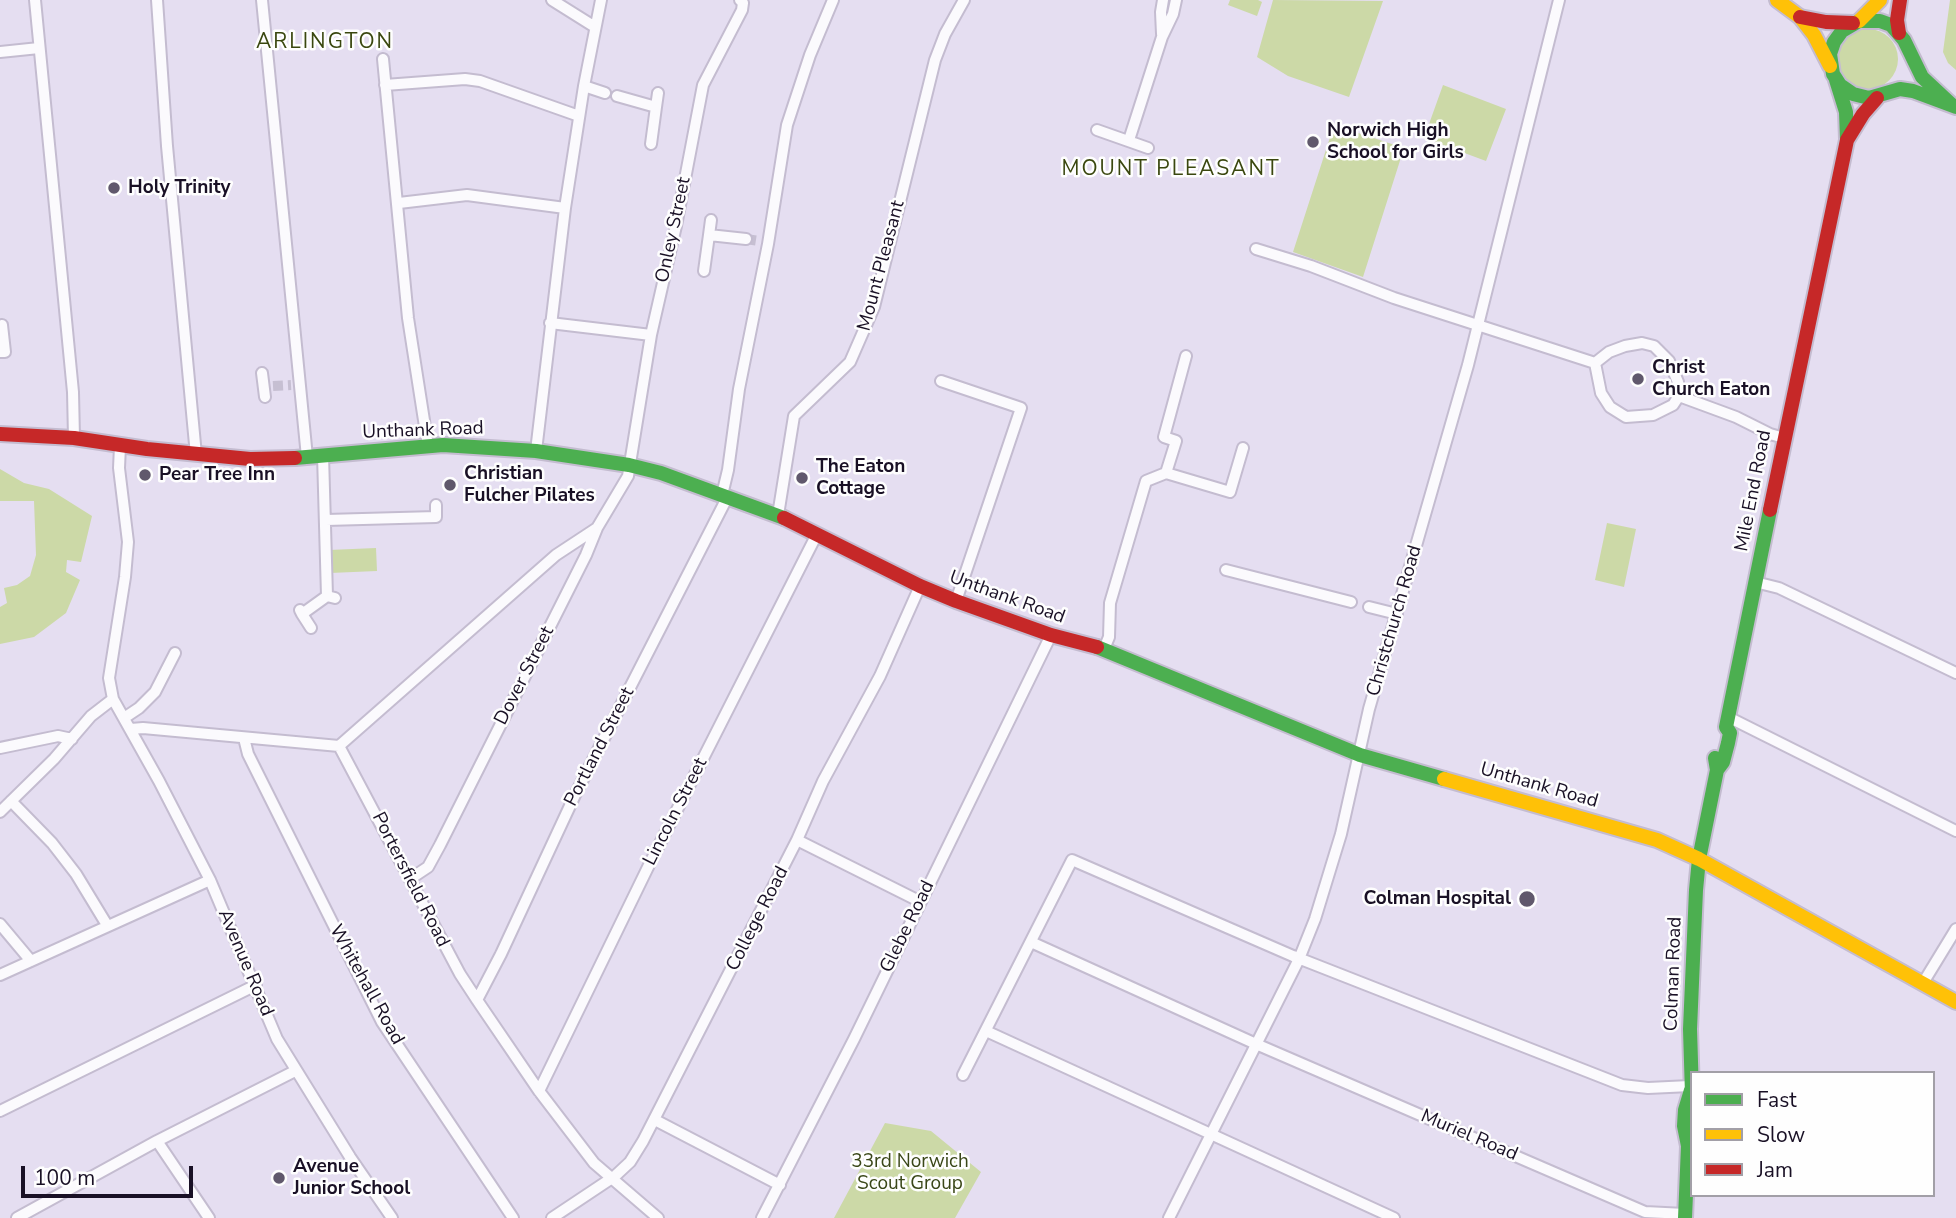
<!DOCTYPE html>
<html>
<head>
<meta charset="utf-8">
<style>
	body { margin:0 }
	#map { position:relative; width:1956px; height:1218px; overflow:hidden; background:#e5def1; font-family:"Nunito Sans",sans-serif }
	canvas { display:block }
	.legend { position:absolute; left:1690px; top:1071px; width:245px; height:126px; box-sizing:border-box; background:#fefefe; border:2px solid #a29fa7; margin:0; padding:9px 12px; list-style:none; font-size:21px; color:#191025 }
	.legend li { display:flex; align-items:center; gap:14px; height:35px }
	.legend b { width:35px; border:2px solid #a29fa7 }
	.scale { position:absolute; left:21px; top:1166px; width:172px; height:32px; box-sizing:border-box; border:4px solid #191025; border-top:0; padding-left:9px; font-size:21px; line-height:24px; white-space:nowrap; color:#191025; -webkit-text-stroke:5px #fefefe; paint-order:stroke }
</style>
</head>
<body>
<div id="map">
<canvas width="1956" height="1218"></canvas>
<ul class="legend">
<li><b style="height:9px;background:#4caf50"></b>Fast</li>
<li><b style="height:9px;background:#ffc107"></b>Slow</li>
<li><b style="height:9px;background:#c62828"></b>Jam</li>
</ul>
<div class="scale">100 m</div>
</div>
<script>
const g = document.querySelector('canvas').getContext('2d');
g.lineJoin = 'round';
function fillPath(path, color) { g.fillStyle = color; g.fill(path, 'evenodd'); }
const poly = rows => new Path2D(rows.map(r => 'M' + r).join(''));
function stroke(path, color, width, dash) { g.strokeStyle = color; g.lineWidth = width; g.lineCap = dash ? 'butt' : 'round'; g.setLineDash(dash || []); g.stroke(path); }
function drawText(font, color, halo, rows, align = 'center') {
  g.font = font + ' "Nunito Sans",sans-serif'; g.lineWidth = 5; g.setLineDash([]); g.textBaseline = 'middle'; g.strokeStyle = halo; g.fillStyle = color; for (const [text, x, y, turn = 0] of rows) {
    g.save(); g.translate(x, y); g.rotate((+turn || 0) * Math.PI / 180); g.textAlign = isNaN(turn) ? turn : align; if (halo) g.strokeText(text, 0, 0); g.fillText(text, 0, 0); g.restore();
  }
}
const green = poly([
	[1230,0,1258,0,1262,2,1257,16,1228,5],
	[1273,0,1383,1,1349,97,1288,76,1257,57],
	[1950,0,1956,0,1956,70,1948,63,1943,52],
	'1838 59a30 30 0 1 1 60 0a30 30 0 1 1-60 0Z',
	[1443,85,1506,109,1486,161,1424,138],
	[1334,125,1404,148,1363,277,1293,252],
	[0,469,24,483,49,489,92,516,81,562,67,560,66,572,80,580,66,613,34,637,0,644,0,607,7,603,4,588,17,585,30,576,36,555,34,501,0,501],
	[1607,523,1636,529,1624,587,1595,580],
	[376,548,377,571,330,573,329,550],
	[885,1123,931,1131,981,1172,955,1218,834,1218]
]);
const streetTunnel = poly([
	[746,239,759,241],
	[273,386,291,385]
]);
const street = poly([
	[35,0,73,392,74,438],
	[157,0,167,146,196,455],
	[262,0,307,457],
	[552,0,595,27],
	[1162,34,1161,12,1163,0],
	[0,52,39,48],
	[383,59,408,318,428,446],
	[385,85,465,79,480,81,579,116],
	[584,86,605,93],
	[617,96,656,107,651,144],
	[656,107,658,93],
	[1097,130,1148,148],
	[1129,140,1162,37,1173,14,1176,0],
	[399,203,467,195,565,208],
	[709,235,711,220],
	[1256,249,1311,266,1394,298,1595,363],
	[704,271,709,235,746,239],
	[550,323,651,335],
	[1642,343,1654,346,1669,361,1678,382,1679,396,1673,405,1653,415,1626,417,1610,407,1601,393,1595,363,1609,352,1625,346,1642,343],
	[0,352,5,352,2,325],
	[262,373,265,397],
	[941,381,1021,408,956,601],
	[1679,396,1736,417,1770,434,1784,438],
	[120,446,119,468,128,542,125,577,109,678,113,699,159,781,210,880,277,1039,350,1157,392,1218],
	[536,451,565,208,584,86,601,0],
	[323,455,327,596],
	[1166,473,1230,492,1243,448],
	[722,495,728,470,739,389,768,244,787,125,810,55,833,0],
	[778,515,794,416,850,362,874,307,935,60,945,34,964,0],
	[326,520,436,517,436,505],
	[1226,570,1351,602],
	[1755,582,1779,588,1956,673],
	[1369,607,1397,614],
	[300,610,302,614,327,596,335,598],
	[302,614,311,628],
	[1104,649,1109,637,1110,603,1146,481,1166,473,1176,441,1164,437,1186,356],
	[1728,717,1956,831],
	[124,718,139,708,155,692,175,653],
	[131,729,143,728,339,746,460,974,477,1000,539,1091,594,1163,658,1218],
	[244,738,248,754,382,1022,513,1218],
	[339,746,556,555,597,528],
	[0,748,58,736,72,739],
	[11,801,52,843,76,874,107,925],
	[0,812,54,759,91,716,113,699],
	[797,840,919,901],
	[410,879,428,867,440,845,586,555,597,528,628,476,651,335,676,226,703,85,742,10,743,3,740,0],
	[0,924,31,961],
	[1031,942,1256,1044,1645,1212,1685,1214],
	[0,975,210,880],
	[1923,983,1956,929],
	[477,1000,501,954,575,795,728,496],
	[986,1031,1394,1218],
	[963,1075,1072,860,1293,956,1622,1085,1648,1088,1690,1086],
	[539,1091,650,863,816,536],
	[0,1111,256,985],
	[655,1120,780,1185],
	[157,1141,209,1218],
	[17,1218,157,1141,295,1071],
	[552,1218,615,1176,630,1162,643,1141,797,840,823,781,880,676,920,586],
	[762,1218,854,1039,1051,635],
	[1169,1218,1299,959,1315,919,1341,834,1369,709,1468,365,1559,0]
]);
const fast = poly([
	[1836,80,1846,112,1847,139],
	[1952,105,1922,77,1904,40,1891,25,1880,21,1859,21,1842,31,1834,42,1830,54,1833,74,1840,85,1853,94,1869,98,1900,89,1913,91,1956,107],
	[295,458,443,445,536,451,629,465,661,473,784,518],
	[1097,647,1360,755,1444,779],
	[1717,770,1723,762,1728,743,1730,733,1726,727,1770,510],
	[1692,1094,1690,1029,1696,890,1699,859,1717,770,1715,758],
	[1685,1218,1688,1146,1684,1126,1685,1110,1691,1090]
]);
const slow = poly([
	[1777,0,1800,17,1814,35,1830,66],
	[1859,21,1880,0],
	[1444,779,1657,840,1699,859,1956,1002]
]);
const jam = poly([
	[1800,17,1826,22,1853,23],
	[1899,33,1897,20,1900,0],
	[0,434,74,438,147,449,250,459,295,458],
	[1770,510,1847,140,1863,114,1877,98],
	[784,518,920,586,956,601,1051,635,1097,647]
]);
const markers = [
	[1313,142,7,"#60586c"],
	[114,188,7,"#60586c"],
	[1638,379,7,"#60586c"],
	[145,475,7,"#60586c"],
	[802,478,7,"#60586c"],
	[450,485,7,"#60586c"],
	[1527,899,9,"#60586c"],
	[279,1178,7,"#60586c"]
];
const poiNames = [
	["Norwich High",1327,131],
	["School for Girls",1327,153],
	["Holy Trinity",128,188],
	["Christ",1652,368],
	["Church Eaton",1652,390],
	["The Eaton",816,467],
	["Cottage",816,489],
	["Christian",464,474],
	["Fulcher Pilates",464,496],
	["Pear Tree Inn",159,475],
	["Colman Hospital",1511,899,"right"],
	["Avenue",293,1167],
	["Junior School",293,1189]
];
const streetNames = [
	["Onley Street",674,230,-78],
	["Mount Pleasant",882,266,-75],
	["Unthank Road",423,431,-2],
	["Mile End Road",1754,491,-79],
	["Unthank Road",1007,598,20],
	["Christchurch Road",1395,621,-74],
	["Dover Street",525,676,-63],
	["Portland Street",600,747,-63],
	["Unthank Road",1539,786,16],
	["Lincoln Street",676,812,-63],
	["Portersfield Road",410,880,63],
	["College Road",758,919,-63],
	["Glebe Road",908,927,-64],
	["Avenue Road",245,963,67],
	["Colman Road",1674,974,-88],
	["Whitehall Road",366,985,61],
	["Muriel Road",1469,1136,23]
];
const parkNames = [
	["33rd Norwich",910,1162],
	["Scout Group",910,1184]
];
const neighbourhoodNames = [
	["ARLINGTON",325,43],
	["MOUNT PLEASANT",1171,170]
];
fillPath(green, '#ccd9a7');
stroke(streetTunnel, '#c6bfd2', 10, [10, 5]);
stroke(street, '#c4bcd0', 14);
stroke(fast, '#c4bcd0', 18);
stroke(slow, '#c4bcd0', 18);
stroke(jam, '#c4bcd0', 18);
stroke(street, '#fbfafd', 10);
stroke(fast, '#4caf50', 14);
stroke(slow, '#ffc107', 14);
stroke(jam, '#c62828', 14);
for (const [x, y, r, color] of markers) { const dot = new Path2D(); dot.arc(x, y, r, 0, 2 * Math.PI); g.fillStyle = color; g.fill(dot); stroke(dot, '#fefefe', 2.5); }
drawText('bold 19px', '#191025', '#fefefe', poiNames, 'left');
drawText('19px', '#191025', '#fefefe', streetNames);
drawText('19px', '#3a4718', '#fefefe', parkNames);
g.letterSpacing = '2px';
drawText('21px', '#3a470f', '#fefefe', neighbourhoodNames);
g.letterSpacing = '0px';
</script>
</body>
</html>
